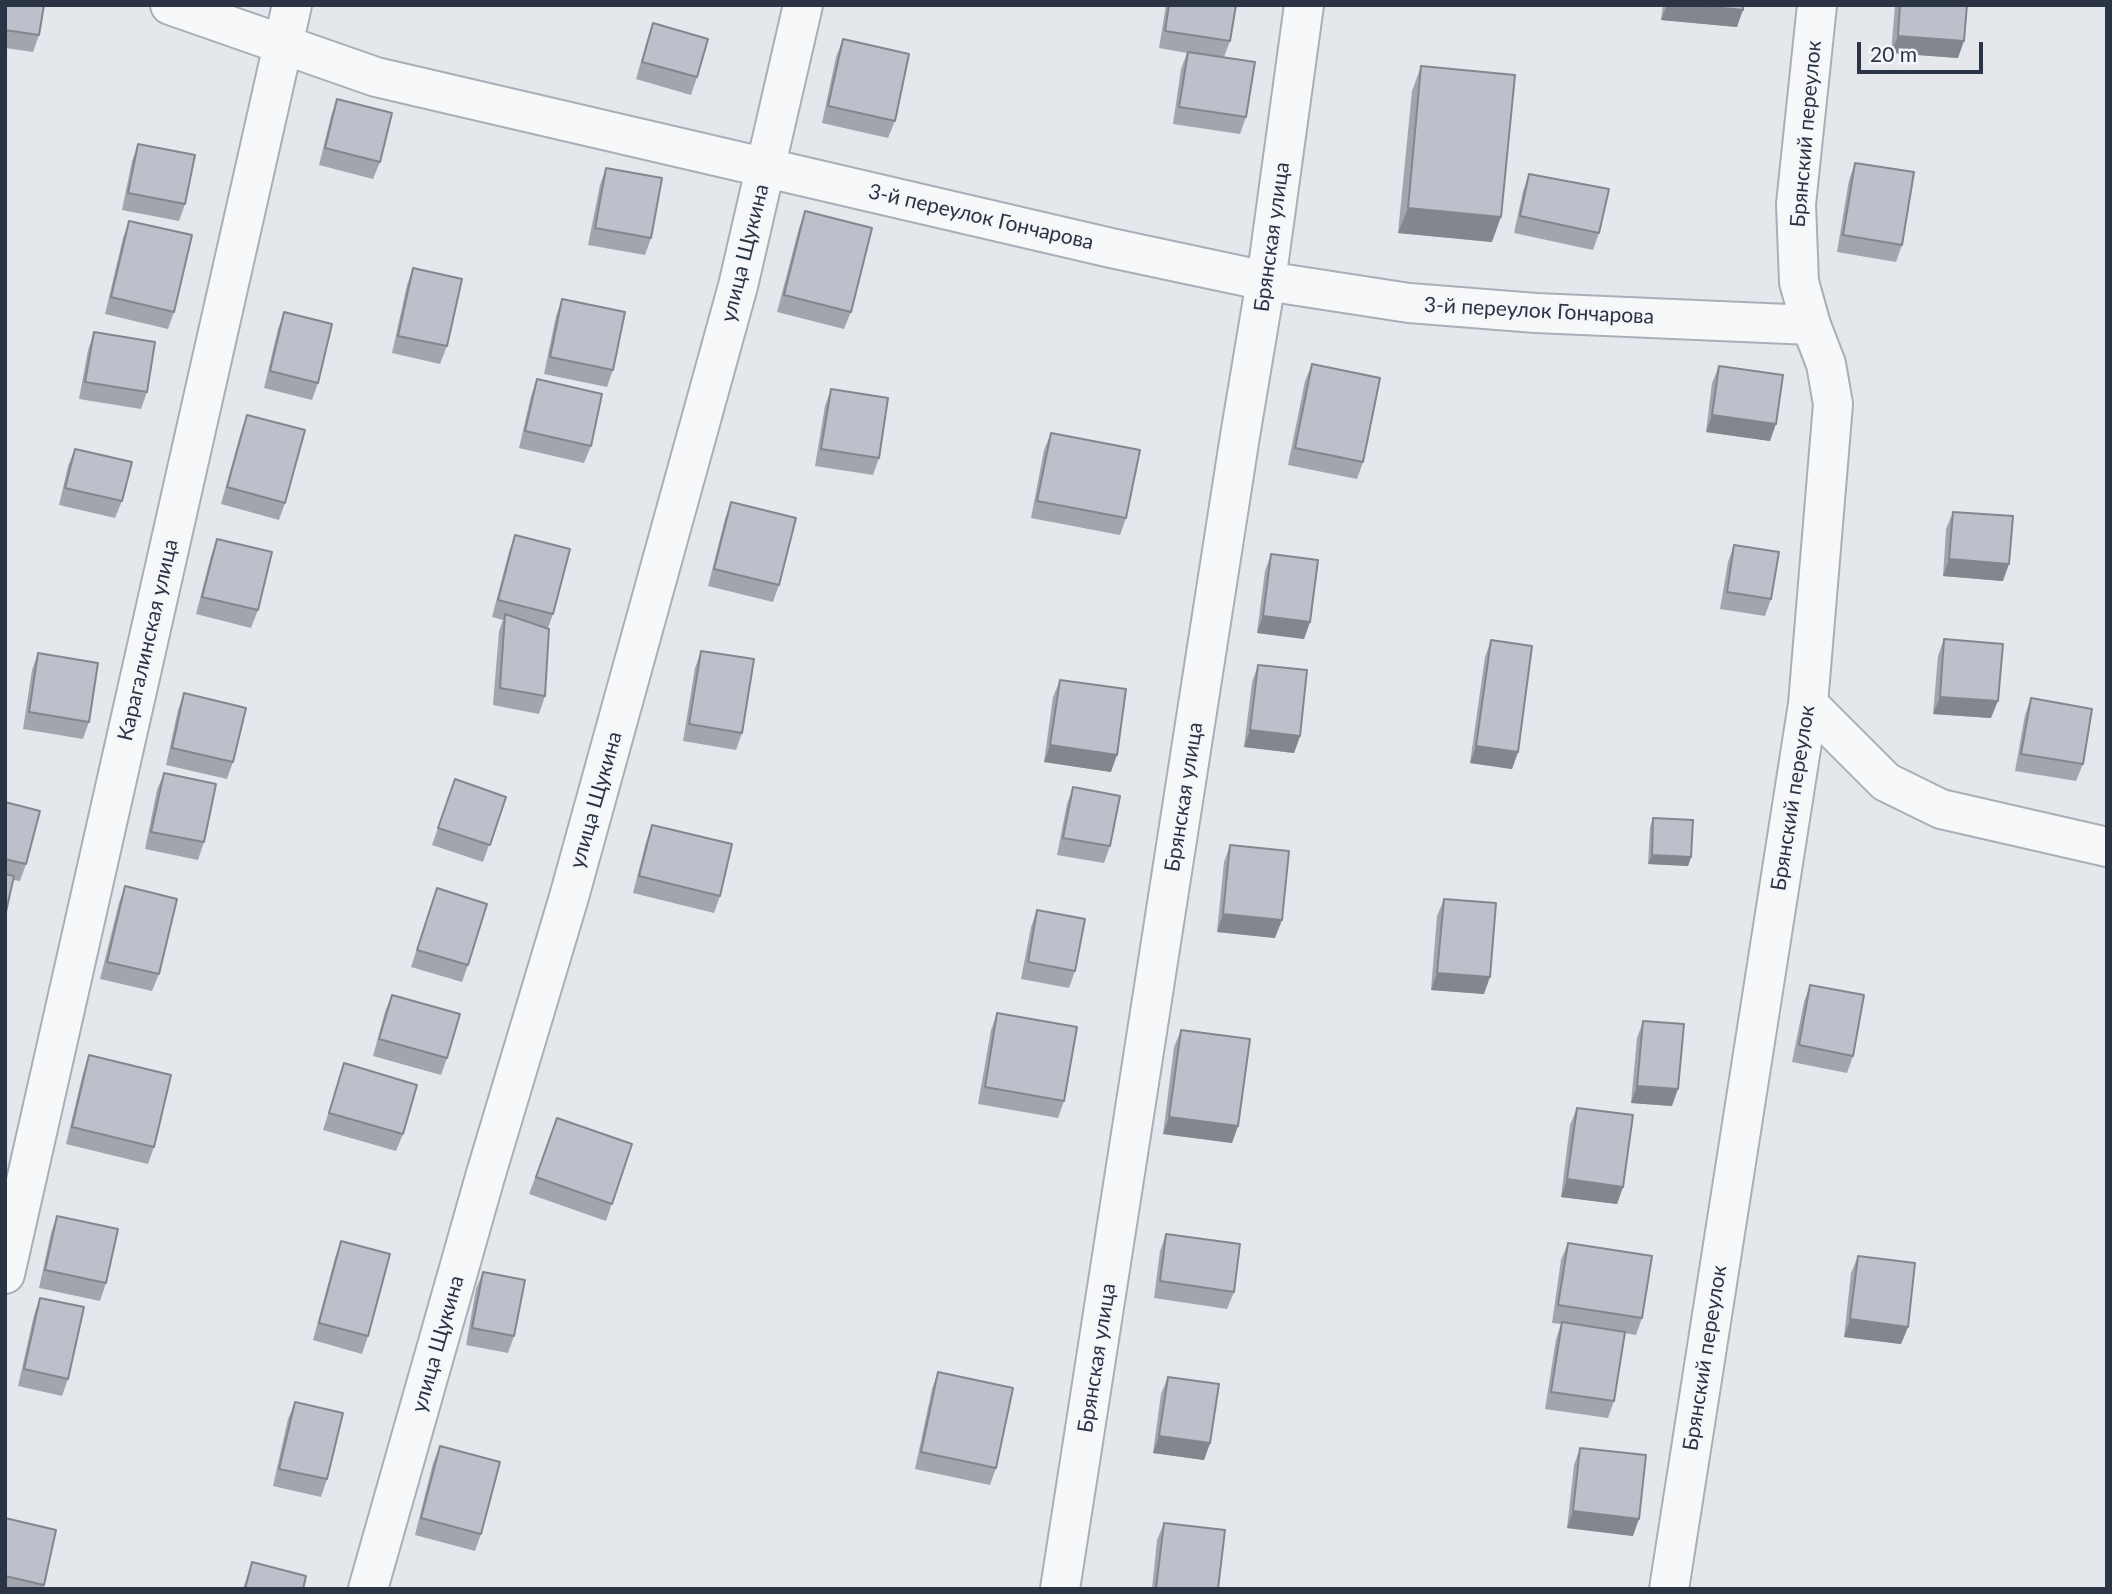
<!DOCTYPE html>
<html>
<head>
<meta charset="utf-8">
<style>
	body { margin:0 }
	#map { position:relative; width:2112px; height:1594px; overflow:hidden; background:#e4e7ec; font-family:Lato,sans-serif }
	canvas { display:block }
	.frame { position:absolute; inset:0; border:7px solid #2b3445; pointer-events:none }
	.scale { position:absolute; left:1857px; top:42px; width:126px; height:32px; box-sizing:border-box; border:4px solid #2b3445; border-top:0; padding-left:9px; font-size:21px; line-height:24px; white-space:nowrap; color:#2b3445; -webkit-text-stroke:5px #f4f6f9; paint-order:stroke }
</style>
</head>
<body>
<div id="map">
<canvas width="2112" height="1594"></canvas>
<div class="frame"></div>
<div class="scale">20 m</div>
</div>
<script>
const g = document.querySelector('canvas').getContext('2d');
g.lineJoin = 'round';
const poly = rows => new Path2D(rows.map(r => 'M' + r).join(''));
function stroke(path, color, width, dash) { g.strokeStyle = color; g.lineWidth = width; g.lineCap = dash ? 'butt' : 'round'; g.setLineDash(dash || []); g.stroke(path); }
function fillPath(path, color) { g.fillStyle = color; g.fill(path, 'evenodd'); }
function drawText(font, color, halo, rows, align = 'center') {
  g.font = font + ' Lato,sans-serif'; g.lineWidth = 5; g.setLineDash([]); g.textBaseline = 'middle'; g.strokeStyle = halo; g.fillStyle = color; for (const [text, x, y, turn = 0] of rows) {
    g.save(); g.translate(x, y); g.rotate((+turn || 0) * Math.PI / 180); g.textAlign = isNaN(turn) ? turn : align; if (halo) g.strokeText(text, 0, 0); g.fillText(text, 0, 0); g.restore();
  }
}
const minor = poly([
	[170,5,376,77,1111,248,1266,281,1409,303,1536,313,1811,325],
	[1808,704,1886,782,1941,809,2107,847],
	[5,1274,292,5],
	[368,1589,485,1177,569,897,738,286,803,5],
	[1060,1589,1240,436,1266,281,1304,5],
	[1669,1589,1808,704,1833,404,1826,364,1811,325,1799,282,1796,204,1817,5]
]);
const wall = poly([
	[5,5,39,35,33,52,5,48],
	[1166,5,1236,5,1230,41,1224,57,1246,117,1240,134,1173,124,1181,69,1187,53,1159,48],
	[1663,5,1743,5,1737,27,1661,20],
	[1895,5,1967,5,1958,58,1891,53],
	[653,23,697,77,691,95,636,79,647,40],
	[843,39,895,121,888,138,822,123,836,57],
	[1421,66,1492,242,1398,233,1412,91],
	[337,99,380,162,373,179,319,165,331,116],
	[138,144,185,204,179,221,122,210,132,161],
	[1855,163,1902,245,1896,262,1837,252,1849,180],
	[606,168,651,238,645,255,588,245,600,185],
	[1529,174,1599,233,1593,250,1514,233,1523,191],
	[805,211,851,312,844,329,777,312,799,228],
	[129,221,174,312,168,329,105,314,123,238],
	[413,268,447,346,440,364,392,353,407,285],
	[562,299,613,370,607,387,544,374,556,316],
	[284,312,318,383,312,400,264,388,278,329],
	[94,332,147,392,141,409,79,399,88,350],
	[1312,364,1363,462,1357,479,1288,465,1305,381],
	[1719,366,1770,441,1706,432,1712,383],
	[537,379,591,446,584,463,519,448,531,396],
	[831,389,879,458,873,475,815,466,825,406],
	[247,415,285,503,279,520,221,504,241,432],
	[1051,433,1126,518,1120,535,1031,518,1044,450],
	[75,449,122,501,115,518,59,505,68,466],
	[731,502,779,585,773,602,708,586,725,519],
	[1953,512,2003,581,1943,576,1946,529],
	[515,535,553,614,548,628,545,696,539,714,493,705,499,631,503,620,492,617,509,552],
	[217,539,258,610,251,628,196,614,211,556],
	[1734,545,1771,599,1765,616,1720,609,1728,562],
	[1271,554,1310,622,1304,639,1257,633,1265,571],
	[1944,639,1991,718,1933,714,1938,656],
	[1491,640,1518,752,1512,769,1470,763,1485,657],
	[701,651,742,733,736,750,683,741,695,668],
	[38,653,89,722,83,739,23,729,32,670],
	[1258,665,1300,736,1294,753,1244,747,1252,682],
	[1060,680,1111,772,1044,762,1053,697],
	[184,693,233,762,227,779,166,765,178,710],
	[2031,698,2083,764,2076,781,2015,771,2025,715],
	[164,773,204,842,198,860,145,849,157,790],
	[455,779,506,797,483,862,432,845],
	[1073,787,1110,846,1104,863,1057,855,1067,804],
	[5,802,26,864,20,881,13,880,5,916],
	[1653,818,1691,857,1688,866,1648,864,1650,827],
	[652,825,720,896,714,913,633,893,646,842],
	[1230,845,1275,938,1217,932,1224,862],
	[125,886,159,974,152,991,100,979,119,903],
	[437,888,468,965,462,982,411,967],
	[1444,899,1484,994,1431,990,1437,916],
	[1037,910,1075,971,1069,988,1021,979,1031,927],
	[1810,985,1853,1056,1847,1073,1792,1062,1804,1002],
	[392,995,447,1058,441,1075,373,1056,385,1012],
	[997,1013,1064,1101,1058,1118,978,1104,991,1030],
	[1643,1021,1672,1106,1631,1103,1637,1038],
	[1181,1030,1238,1126,1232,1143,1163,1134,1174,1047],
	[89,1055,154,1147,148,1164,66,1144,83,1073],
	[344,1063,403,1134,396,1151,323,1130],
	[1577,1108,1623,1187,1617,1204,1561,1197,1570,1125],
	[557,1118,632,1144,606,1221,529,1194],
	[57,1216,106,1283,100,1301,39,1288,51,1233],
	[1166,1234,1234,1292,1227,1309,1154,1298,1160,1251],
	[341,1241,368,1336,362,1354,313,1340,335,1258],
	[1568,1243,1642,1318,1636,1335,1624,1333,1614,1401,1608,1418,1545,1409,1556,1339,1561,1324,1552,1323,1561,1260],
	[1858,1256,1908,1327,1901,1344,1844,1337,1851,1273],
	[483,1272,514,1336,508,1353,466,1345,476,1289],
	[40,1298,68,1379,62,1396,18,1386,34,1315],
	[938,1372,996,1468,990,1485,915,1469,932,1389],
	[1168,1377,1210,1443,1204,1460,1153,1453,1161,1394],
	[295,1402,327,1479,321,1497,273,1486,288,1419],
	[440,1446,481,1534,475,1551,415,1535,433,1463],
	[1580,1448,1633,1536,1567,1528,1574,1465],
	[5,1518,44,1585,43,1589,5,1589],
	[1164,1523,1218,1589,1152,1589,1157,1540],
	[252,1562,303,1589,243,1589]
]);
const shadedWall = poly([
	[1667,5,1694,5,1743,10,1737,27,1661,20],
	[1898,36,1964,41,1958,58,1891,53],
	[1408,208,1501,217,1492,242,1398,233],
	[1712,415,1776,424,1770,441,1706,432],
	[1949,559,2009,564,2003,581,1943,576],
	[1263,616,1310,622,1304,639,1257,633],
	[1940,697,1998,701,1991,718,1933,714],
	[1250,730,1300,736,1294,753,1244,747],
	[1050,745,1117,755,1111,772,1044,762],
	[1476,746,1518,752,1512,769,1470,763],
	[1652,855,1691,857,1688,866,1648,864],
	[1223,914,1282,920,1275,938,1217,932],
	[1437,973,1490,977,1484,994,1431,990],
	[1637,1086,1678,1089,1672,1106,1631,1103],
	[1169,1117,1238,1126,1232,1143,1163,1134],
	[1567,1179,1623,1187,1617,1204,1561,1197],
	[1850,1319,1908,1327,1901,1344,1844,1337],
	[1159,1436,1210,1443,1204,1460,1153,1453],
	[1573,1511,1639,1519,1633,1536,1567,1528]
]);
const building = poly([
	[5,5,44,5,39,35,5,30,5,5],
	[1169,5,1236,5,1230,41,1165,31,1169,5],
	[1694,5,1743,5,1743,10,1694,5],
	[1900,5,1967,5,1964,41,1898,36,1900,5],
	[653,23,708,39,697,77,642,62,653,23],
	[843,39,909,54,895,121,828,106,843,39],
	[1188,52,1255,62,1246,117,1179,107,1188,52],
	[1421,66,1515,75,1501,217,1408,208,1421,66],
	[337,99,392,113,380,162,325,148,337,99],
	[138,144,195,155,185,204,128,193,138,144],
	[1855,163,1914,172,1902,245,1843,235,1855,163],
	[606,168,662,178,651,238,595,228,606,168],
	[1529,174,1609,189,1599,233,1520,216,1529,174],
	[805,211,872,228,851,312,784,295,805,211],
	[129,221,192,235,174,312,111,297,129,221],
	[413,268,462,279,447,346,398,336,413,268],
	[562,299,625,312,613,370,550,357,562,299],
	[284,312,332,324,318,383,270,371,284,312],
	[94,332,155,342,147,392,85,382,94,332],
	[1312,364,1380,378,1363,462,1295,448,1312,364],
	[1719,366,1783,375,1776,424,1712,415,1719,366],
	[537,379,602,394,591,446,525,431,537,379],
	[831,389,888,398,879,458,821,449,831,389],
	[247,415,305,430,285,503,227,487,247,415],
	[1051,433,1140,450,1126,518,1037,501,1051,433],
	[75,449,132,462,122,501,65,488,75,449],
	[731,502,796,518,779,585,714,569,731,502],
	[1953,512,2013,516,2009,564,1949,559,1953,512],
	[515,535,570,549,553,614,498,600,515,535],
	[217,539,272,552,258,610,202,597,217,539],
	[1734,545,1779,552,1771,599,1727,592,1734,545],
	[1271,554,1318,560,1310,622,1263,616,1271,554],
	[505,614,549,629,545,696,500,688,505,614],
	[1944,639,2003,644,1998,701,1940,697,1944,639],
	[1491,640,1532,646,1518,752,1476,746,1491,640],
	[701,651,754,659,742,733,689,724,701,651],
	[38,653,98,663,89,722,29,712,38,653],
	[1258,665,1307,670,1300,736,1250,730,1258,665],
	[1060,680,1126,689,1117,755,1050,745,1060,680],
	[184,693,246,708,233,762,172,748,184,693],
	[2031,698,2092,709,2083,764,2021,754,2031,698],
	[164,773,216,784,204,842,151,832,164,773],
	[455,779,506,797,490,845,438,828,455,779],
	[1073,787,1120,796,1110,846,1063,838,1073,787],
	[5,802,40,811,26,864,5,859,5,802],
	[1653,818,1693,820,1691,857,1652,855,1653,818],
	[652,825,732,844,720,896,639,876,652,825],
	[1230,845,1289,851,1282,920,1223,914,1230,845],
	[5,874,14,876,5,916,5,874],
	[125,886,177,899,159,974,107,962,125,886],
	[437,888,487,904,468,965,417,950,437,888],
	[1444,899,1496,903,1490,977,1437,973,1444,899],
	[1037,910,1085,919,1075,971,1028,962,1037,910],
	[1810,985,1864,995,1853,1056,1799,1045,1810,985],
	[392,995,460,1014,447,1058,379,1039,392,995],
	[997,1013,1077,1027,1064,1101,985,1087,997,1013],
	[1643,1021,1684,1024,1678,1089,1637,1086,1643,1021],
	[1181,1030,1250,1039,1238,1126,1169,1117,1181,1030],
	[89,1055,171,1075,154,1147,72,1127,89,1055],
	[344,1063,417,1085,403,1134,329,1113,344,1063],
	[1577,1108,1633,1115,1623,1187,1567,1179,1577,1108],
	[557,1118,632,1144,612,1204,536,1177,557,1118],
	[57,1216,118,1229,106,1283,45,1270,57,1216],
	[1166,1234,1240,1244,1234,1292,1160,1281,1166,1234],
	[341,1241,390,1254,368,1336,319,1323,341,1241],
	[1568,1243,1652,1256,1642,1318,1558,1305,1568,1243],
	[1858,1256,1915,1263,1908,1327,1850,1319,1858,1256],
	[483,1272,525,1280,514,1336,472,1328,483,1272],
	[40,1298,84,1307,68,1379,24,1369,40,1298],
	[1562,1322,1625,1332,1614,1401,1551,1392,1562,1322],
	[938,1372,1013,1388,996,1468,921,1452,938,1372],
	[1168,1377,1219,1384,1210,1443,1159,1436,1168,1377],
	[295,1402,343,1413,327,1479,279,1469,295,1402],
	[440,1446,500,1462,481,1534,421,1518,440,1446],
	[1580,1448,1646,1455,1639,1519,1573,1511,1580,1448],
	[5,1518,56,1530,44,1585,5,1576,5,1518],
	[1164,1523,1225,1530,1218,1589,1156,1588,1164,1523],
	[252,1562,306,1576,303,1589,245,1589,252,1562]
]);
const streetNames = [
	["Брянский переулок",1806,134,-85],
	["3-й переулок Гончарова",981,217,13],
	["Брянская улица",1272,237,-82],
	["улица Щукина",745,253,-76],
	["3-й переулок Гончарова",1539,311,3],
	["Карагалинская улица",148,640,-77],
	["Брянская улица",1184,797,-81],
	["Брянский переулок",1793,798,-81],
	["улица Щукина",596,800,-74],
	["улица Щукина",438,1344,-74],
	["Брянская улица",1097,1358,-81],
	["Брянский переулок",1705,1358,-81]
];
stroke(minor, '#a9aeb7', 42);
stroke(minor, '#f7f8fa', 38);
fillPath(wall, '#a1a5ae');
fillPath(shadedWall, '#83868d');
fillPath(building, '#bbc0ca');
stroke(building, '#83868d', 2);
drawText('21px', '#2b3445', '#f4f6f9', streetNames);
</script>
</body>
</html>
